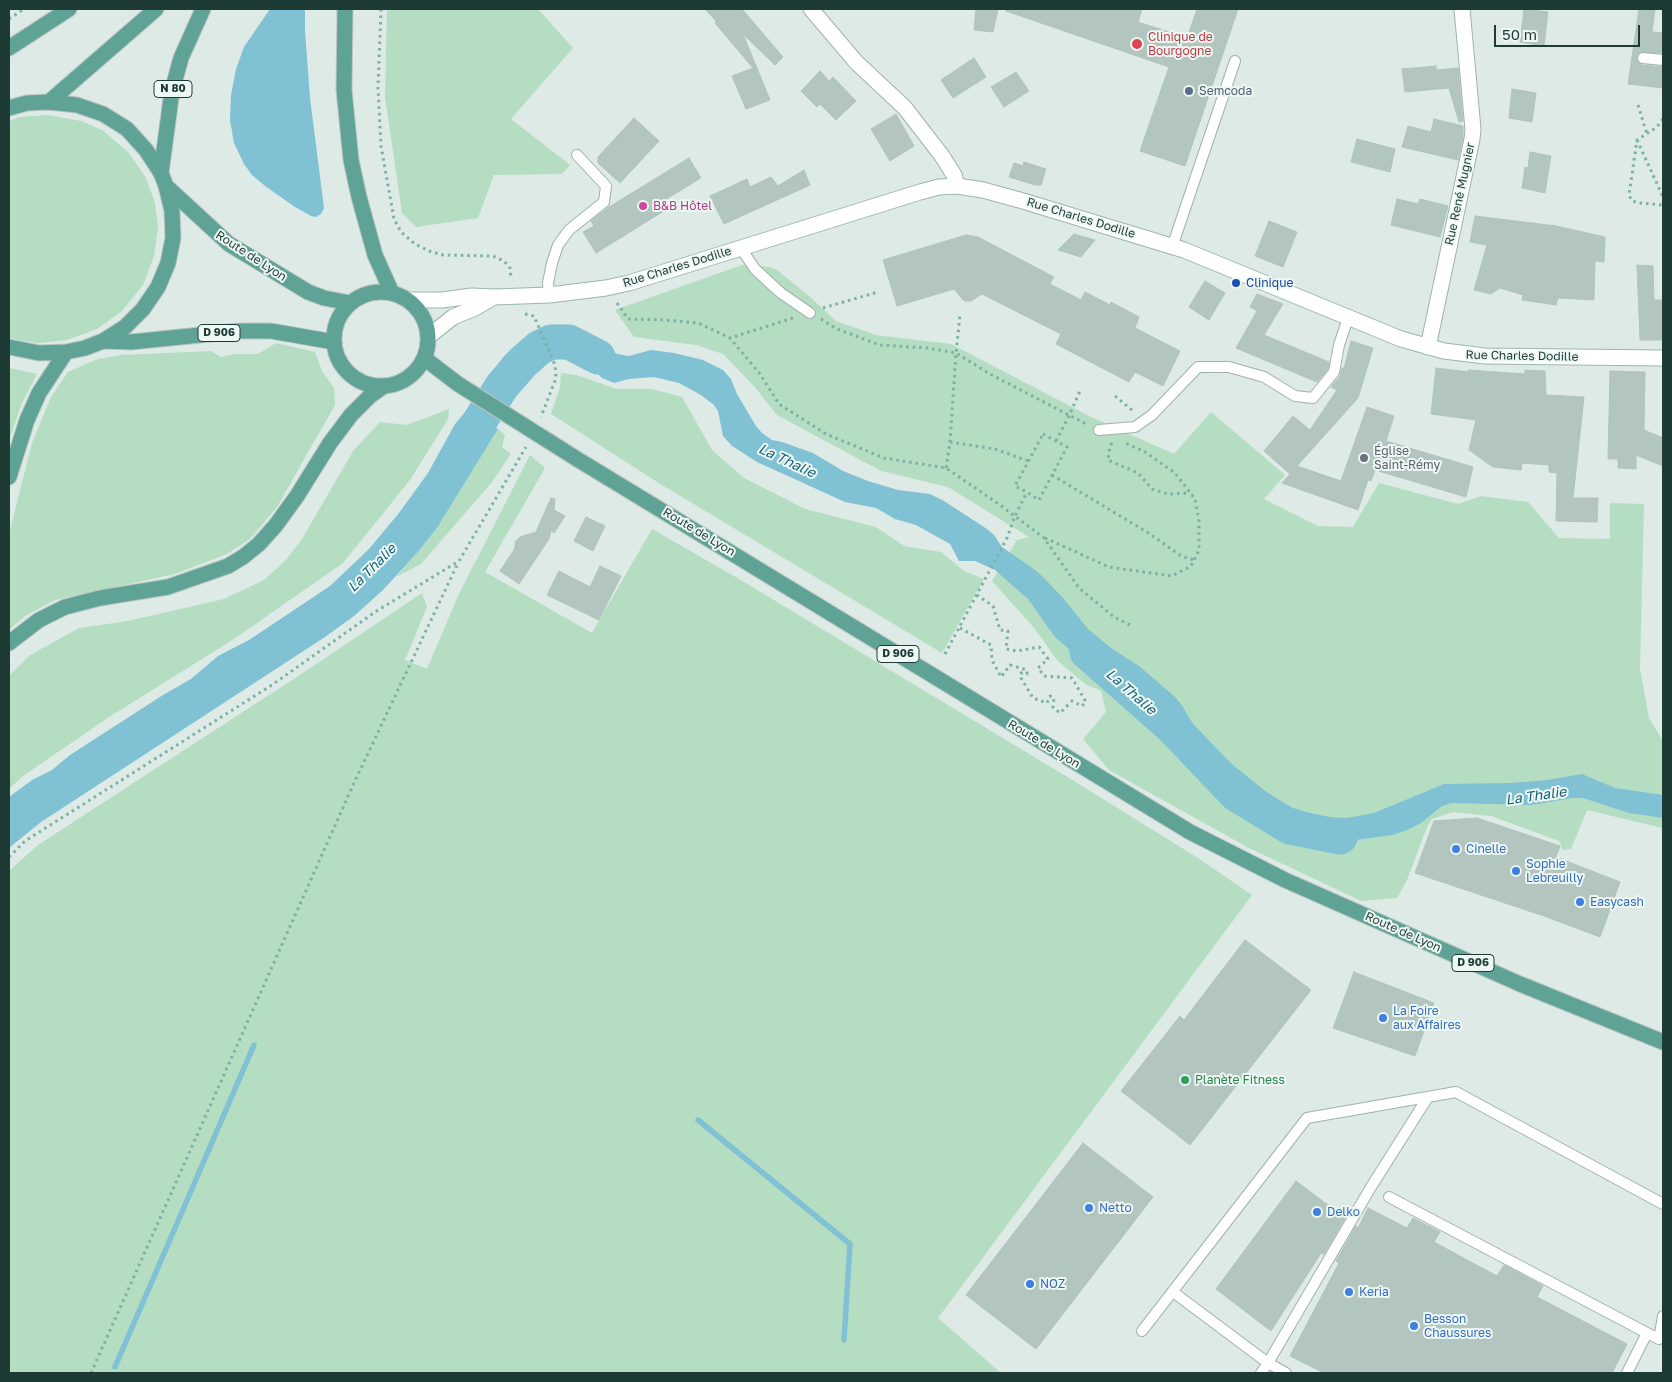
<!DOCTYPE html>
<html>
<head>
<meta charset="utf-8">
<style>
	body { margin:0 }
	#map { position:relative; width:1672px; height:1382px; overflow:hidden; background:#ddeae5; font-family:"Golos Text",sans-serif }
	canvas { display:block }
	.frame { position:absolute; inset:0; border:10px solid #1e3a35; pointer-events:none }
	.scale { position:absolute; left:1494px; top:25px; width:146px; height:22px; box-sizing:border-box; border:2px solid #1e3a35; border-top:0; padding-left:6px; font-size:15px; line-height:18px; white-space:nowrap; color:#1e3a35; -webkit-text-stroke:4px #edf7f3; paint-order:stroke }
</style>
</head>
<body>
<div id="map">
<canvas width="1672" height="1382"></canvas>
<div class="frame"></div>
<div class="scale">50 m</div>
</div>
<script>
const g = document.querySelector('canvas').getContext('2d');
g.lineJoin = 'round';
function fillPath(path, color) { g.fillStyle = color; g.fill(path, 'evenodd'); }
const poly = rows => new Path2D(rows.map(r => 'M' + r).join(''));
function stroke(path, color, width, dash) { g.strokeStyle = color; g.lineWidth = width; g.lineCap = dash ? 'butt' : 'round'; g.setLineDash(dash || []); g.stroke(path); }
function drawText(font, color, halo, rows, align = 'center') {
  g.font = font + ' "Golos Text",sans-serif'; g.lineWidth = 4; g.setLineDash([]); g.textBaseline = 'middle'; g.strokeStyle = halo; g.fillStyle = color; for (const [text, x, y, turn = 0] of rows) {
    g.save(); g.translate(x, y); g.rotate((+turn || 0) * Math.PI / 180); g.textAlign = isNaN(turn) ? turn : align; if (halo) g.strokeText(text, 0, 0); g.fillText(text, 0, 0); g.restore();
  }
}
const green = poly([
	[387,9,538,9,573,48,511,119,570,165,562,174,494,175,478,218,416,227,402,213,385,97],
	[48,115,81,121,102,130,129,153,146,178,155,203,158,227,154,256,143,285,122,311,97,329,67,340,39,343,17,340,9,337,9,121,20,117],
	[742,265,769,267,777,270,809,296,836,321,876,335,951,344,1091,417,1174,454,1211,412,1285,475,1264,499,1318,526,1353,527,1379,483,1458,504,1481,496,1528,502,1559,538,1610,539,1610,503,1644,504,1640,669,1649,718,1663,741,1663,828,1587,810,1571,849,1563,850,1559,841,1491,816,1453,812,1432,819,1427,827,1407,880,1397,898,1361,901,1247,847,1109,770,1083,739,1106,712,1101,691,1085,684,1057,660,1035,629,992,581,1017,540,1029,537,948,487,881,471,777,415,754,386,723,354,696,345,634,337,615,310],
	[276,343,315,352,322,371,334,388,335,405,277,507,250,539,227,554,175,574,55,600,25,616,9,630,9,534,32,443,51,397,68,372,98,359,121,355,211,351,221,357,235,354,258,354],
	[9,368,37,374,22,403,9,440],
	[561,373,576,375,617,389,652,389,682,397,712,450,744,478,805,509,876,527,904,546,941,552,964,571,984,579,942,653,662,485,551,414,560,387],
	[449,409,448,419,410,480,343,563,234,639,109,717,23,776,9,789,9,676,30,655,79,628,128,621,224,599,264,580,286,560,302,539,353,451,380,422,407,425],
	[498,429,505,435,502,447,511,454,492,482,421,564,396,577,417,553,437,528],
	[530,455,545,468,485,572,592,633,652,529,739,579,1074,781,1198,858,1252,895,938,1318,1001,1373,9,1373,9,871,38,845,309,669,422,593,427,607,405,660,427,669,459,594]
]);
const water = poly([
	[270,9,305,9,305,31,310,98,324,208,321,214,316,217,311,216,295,207,265,186,252,175,244,164,234,143,230,120,231,95,236,69,244,47],
	[555,326,571,329,588,337,609,351,618,354,629,356,651,350,674,353,703,360,723,370,731,379,737,394,756,426,762,433,772,440,782,442,813,453,843,471,868,481,898,490,930,494,944,501,987,529,994,535,1002,547,1031,567,1041,575,1064,599,1088,629,1111,648,1139,666,1174,696,1181,704,1200,736,1222,756,1265,791,1278,801,1293,808,1322,817,1347,818,1374,813,1444,784,1512,783,1547,780,1582,774,1615,788,1663,795,1663,818,1629,813,1583,798,1573,798,1531,805,1452,803,1442,806,1421,823,1407,830,1392,835,1348,841,1330,839,1305,833,1265,812,1231,790,1212,774,1189,753,1151,707,1124,685,1083,661,1055,637,1028,599,995,570,975,561,959,561,950,544,916,525,895,519,876,508,845,502,757,462,732,446,723,436,718,411,714,405,701,395,679,383,654,377,629,379,614,383,602,378,589,365,572,356,558,351,546,329],
	[533,335,546,356,530,368,511,398,484,382,505,355,519,343],
	[467,410,498,429,437,528,417,553,383,590,354,616,325,637,41,822,9,848,9,797,32,780,52,770,70,755,163,695,191,679,218,656,249,640,330,586,369,549,399,513,428,473,455,424]
]);
const stream = poly([
	[698,1120,850,1244,844,1340],
	[115,1367,254,1045]
]);
const river = poly([
	[456,459,502,386,523,362,539,348,551,342,569,342,598,357],
	[1087,652,1172,727,1236,794,1290,827,1340,837]
]);
const building = poly([
	[705,9,742,9,783,57,775,65,743,34,770,100,746,109,732,76,753,68,715,23,716,21,705,9],
	[976,9,998,9,993,32,974,30,976,9],
	[1006,9,1142,9,1138,22,1187,38,1197,9,1238,9,1185,166,1140,151,1169,67,1006,11,1006,9],
	[1524,9,1548,12,1544,46,1520,42,1524,9],
	[1639,9,1655,9,1652,32,1663,33,1663,53,1641,52,1637,54,1637,60,1642,65,1663,67,1663,88,1628,84,1639,9],
	[974,58,986,77,953,98,941,80,974,58],
	[1436,66,1436,70,1458,68,1463,121,1459,122,1449,88,1405,92,1402,69,1436,66],
	[820,71,829,81,833,77,856,101,836,120,820,104,817,107,801,91,820,71],
	[1016,72,1029,91,1004,107,991,87,1016,72],
	[1512,89,1536,93,1532,122,1509,118,1512,89],
	[896,114,914,146,890,161,871,129,896,114],
	[634,118,659,141,620,183,598,163,598,157,634,118],
	[1434,119,1463,126,1463,138,1458,160,1402,147,1408,126,1431,132,1434,119],
	[1357,139,1395,149,1390,172,1351,162,1357,139],
	[1530,152,1551,156,1545,193,1522,188,1525,167,1528,168,1530,152],
	[689,158,701,178,663,201,667,209,596,253,583,232,594,226,591,221,609,207,689,158],
	[1024,162,1046,169,1041,185,1035,185,1009,177,1014,163,1023,166,1024,162],
	[804,170,810,185,724,224,710,196,747,179,750,187,771,177,778,186,804,170],
	[1397,199,1418,204,1420,199,1448,206,1440,237,1391,225,1397,199],
	[1475,216,1556,226,1605,237,1604,262,1595,261,1594,300,1558,298,1556,305,1522,300,1523,295,1500,288,1491,294,1474,290,1487,245,1470,242,1475,216],
	[1269,221,1297,232,1283,267,1255,256,1269,221],
	[1074,234,1095,240,1081,257,1058,250,1074,234],
	[966,235,978,237,1054,277,1050,284,1081,300,1085,292,1110,305,1111,302,1139,317,1135,328,1180,351,1163,386,1135,372,1129,382,1056,344,1061,334,982,294,971,301,964,301,954,289,897,306,883,260,966,235],
	[1637,265,1653,266,1654,300,1663,300,1663,340,1640,340,1637,265],
	[1205,281,1225,293,1209,320,1189,307,1205,281],
	[1257,294,1283,304,1264,335,1329,362,1328,369,1317,382,1236,348,1257,311,1250,307,1257,294],
	[1351,341,1373,348,1358,398,1297,466,1341,481,1367,407,1394,416,1386,441,1473,467,1466,497,1375,470,1371,481,1368,480,1358,510,1282,483,1290,474,1264,451,1293,416,1310,430,1337,390,1331,387,1340,376,1342,368,1344,368,1351,341],
	[1436,368,1468,372,1468,370,1525,374,1525,370,1545,371,1546,395,1584,397,1573,498,1598,498,1597,522,1556,521,1557,473,1549,472,1549,465,1522,463,1521,470,1493,467,1469,450,1476,420,1431,414,1436,368],
	[1610,371,1645,372,1644,430,1663,438,1663,466,1636,455,1636,469,1618,468,1618,459,1608,459,1610,371],
	[551,498,555,499,554,510,565,516,554,533,551,531,549,539,519,584,500,571,514,550,516,541,520,537,536,532,551,498],
	[586,517,605,526,593,551,574,541,586,517],
	[600,566,621,576,599,620,547,595,559,571,590,587,600,566],
	[1477,818,1560,846,1556,857,1620,882,1600,937,1544,916,1415,873,1434,821,1477,818],
	[1245,940,1311,990,1190,1145,1121,1091,1180,1016,1184,1020,1245,940],
	[1354,972,1434,1003,1415,1056,1333,1028,1354,972],
	[1083,1143,1153,1197,1036,1349,966,1295,1083,1143],
	[1296,1181,1345,1218,1324,1254,1321,1253,1271,1331,1216,1289,1296,1181],
	[1368,1208,1407,1228,1413,1218,1440,1232,1434,1242,1497,1276,1504,1265,1543,1286,1537,1297,1627,1344,1612,1373,1324,1373,1290,1356,1339,1263,1336,1261,1356,1226,1358,1228,1368,1208]
]);
const path = poly([
	[381,9,378,88,381,146,394,219,401,232,415,244,429,251,443,255,493,256,504,261,510,268,511,279],
	[9,19,24,9],
	[1638,105,1647,134],
	[1663,119,1657,127,1637,140,1629,195,1632,201,1639,203,1663,205],
	[1637,140,1663,197],
	[617,303,628,319,665,320,698,323,730,338],
	[823,308,878,292],
	[525,314,534,316,555,365,556,378,541,417],
	[793,318,730,338,760,374,779,404,826,434,884,458,946,468,1000,505,1044,538,1079,588,1114,617,1130,625],
	[821,319,837,329,880,345,928,348,956,353,990,374,1088,425],
	[1115,396,1133,411],
	[1043,434,1067,447,1039,500,1027,492,1015,486,1043,434],
	[1056,441,1069,416,1080,391],
	[950,442,995,449,1028,461],
	[1112,443,1110,446,1108,460,1138,473,1152,489,1168,494,1190,493],
	[946,468,950,442,956,353,960,315],
	[1052,475,1150,534,1181,556,1194,560],
	[1045,538,1109,567,1172,576,1191,566,1199,550,1199,521,1195,499,1175,473,1145,452,1125,443],
	[960,628,991,645,992,660,1001,677,1010,665,1027,670,1027,674,1021,673,1021,678,1033,698,1047,703,1050,696,1054,698,1053,707,1060,713,1072,701,1082,706,1086,702,1072,678,1044,676,1038,668,1048,659,1039,647,1017,651,1006,649,1008,631,1000,630,993,606,977,595],
	[945,654,1007,538,1015,516,1027,492],
	[9,857,25,841,272,685,375,612,459,561,526,447],
	[91,1373,354,783,458,563]
]);
const service = poly([
	[1643,58,1663,60],
	[740,247,755,269,771,284,781,293,810,313],
	[1172,247,1235,61],
	[549,295,548,283,552,263,558,245,569,230,604,202,606,186,577,155],
	[1099,430,1135,427,1152,415,1198,367,1229,367,1264,377,1295,396,1313,398,1334,372,1339,345,1348,318],
	[1389,1197,1647,1333],
	[1173,1292,1268,1363,1261,1373],
	[1142,1331,1307,1118,1456,1092,1663,1204],
	[1286,1373,1268,1363,1371,1187,1428,1097],
	[1627,1373,1647,1333,1659,1339,1663,1316]
]);
const minor = poly([
	[811,9,856,62,905,108,942,156,954,175,957,186],
	[1428,347,1472,139,1473,129,1462,9]
]);
const secondary = poly([
	[407,300,442,300,472,296,494,297,549,295,606,288,629,283,920,192,939,187,957,186,983,190,1023,201,1184,250,1401,339,1444,351,1485,356,1663,358],
	[428,337,453,317,475,308,494,297]
]);
const primary = poly([
	[345,9,344,90,351,160,359,197,375,255,392,293],
	[9,48,69,9],
	[49,102,156,9],
	[9,108,27,103,49,102,77,105,103,114,127,129,146,150,161,173,166,186,172,211,173,238,168,263,158,287,143,309,125,327,103,341,85,348,66,352,39,353,9,347],
	[161,173,172,91,181,58,203,9],
	[166,186,229,244,308,292,324,298,350,303],
	'334 339a47 47 0 1 1 94 0a47 47 0 1 1-94 0Z',
	[103,341,131,342,240,331,271,331,334,342],
	[424,358,458,384,577,459,1190,832,1285,880,1520,984,1663,1042],
	[9,477,27,420,39,393,66,352],
	[9,643,39,620,65,607,100,598,168,587,228,566,243,557,259,544,276,525,297,496,330,443,351,415,370,396,384,386]
]);
const markers = [
	[1137,44,6,"#e0444e"],
	[1189,91,5,"#5c6f8a"],
	[643,206,5,"#d1479c"],
	[1236,283,5,"#1a4fb4"],
	[1364,458,5,"#6b7280"],
	[1456,849,5,"#3f7fe0"],
	[1516,871,5,"#3f7fe0"],
	[1580,902,5,"#3f7fe0"],
	[1383,1018,5,"#3f7fe0"],
	[1185,1080,5,"#2e9e5b"],
	[1089,1208,5,"#3f7fe0"],
	[1317,1212,5,"#3f7fe0"],
	[1030,1284,5,"#3f7fe0"],
	[1349,1292,5,"#3f7fe0"],
	[1414,1326,5,"#3f7fe0"]
];
const shields = [
	[173,89,38],
	[219,333,42],
	[898,654,42],
	[1473,963,42]
];
const shieldNames = [
	["N 80",173,89],
	["D 906",219,333],
	["D 906",898,654],
	["D 906",1473,963]
];
const healthNames = [
	["Clinique de",1148,37],
	["Bourgogne",1148,51]
];
const serviceNames = [
	["Semcoda",1199,91]
];
const streetNames = [
	["Rue René Mugnier",1460,194,-78],
	["Rue Charles Dodille",1081,218,17],
	["Route de Lyon",251,256,33],
	["Rue Charles Dodille",677,267,-17],
	["Rue Charles Dodille",1522,356,1],
	["Route de Lyon",699,532,31],
	["Route de Lyon",1044,744,31],
	["Route de Lyon",1403,932,24]
];
const hotelNames = [
	["B&B Hôtel",653,206]
];
const transitNames = [
	["Clinique",1246,283]
];
const worshipNames = [
	["Église",1374,451],
	["Saint-Rémy",1374,465]
];
const shopNames = [
	["Cinelle",1466,849],
	["Sophie",1526,864],
	["Lebreuilly",1526,878],
	["Easycash",1590,902],
	["La Foire",1393,1011],
	["aux Affaires",1393,1025],
	["Netto",1099,1208],
	["Delko",1327,1212],
	["NOZ",1040,1284],
	["Keria",1359,1292],
	["Besson",1424,1319],
	["Chaussures",1424,1333]
];
const leisureNames = [
	["Planète Fitness",1195,1080]
];
const waterNames = [
	["La Thalie",787,461,25],
	["La Thalie",372,568,-45],
	["La Thalie",1131,692,41],
	["La Thalie",1536,796,-8]
];
fillPath(green, '#b4ddc2');
fillPath(water, '#80c1d4');
stroke(stream, '#80c1d4', 5.5);
stroke(river, '#80c1d4', 35);
fillPath(building, '#b2c5be');
stroke(building, '#afc4bd', 1);
stroke(service, '#a0b2ad', 12);
stroke(minor, '#a0b2ad', 17);
stroke(secondary, '#9bb6af', 17);
stroke(primary, '#bcc4c2', 17);
stroke(path, '#7bb0a3', 3, [2.5, 4]);
stroke(service, '#fff', 10);
stroke(minor, '#fff', 15);
stroke(secondary, '#fff', 15);
stroke(primary, '#5ea396', 15);
for (const [x, y, r, color] of markers) { const dot = new Path2D(); dot.arc(x, y, r, 0, 2 * Math.PI); g.fillStyle = color; g.fill(dot); stroke(dot, '#edf7f3', 2); }
for (const [x, y, w] of shields) { const box = new Path2D(); box.roundRect(x - w / 2, y - 8.5, w, 17, 4); g.fillStyle = '#edf7f3'; g.fill(box); stroke(box, '#1e3a35', 1); }
drawText('bold 11px', '#1e3a35', null, shieldNames);
drawText('12px', '#be3a42', '#edf7f3', healthNames, 'left');
drawText('12px', '#4e5e75', '#edf7f3', serviceNames, 'left');
drawText('12px', '#1e3a35', '#edf7f3', streetNames);
drawText('12px', '#b23c85', '#edf7f3', hotelNames, 'left');
drawText('12px', '#164399', '#edf7f3', transitNames, 'left');
drawText('12px', '#5b616d', '#edf7f3', worshipNames, 'left');
drawText('12px', '#366cbe', '#edf7f3', shopNames, 'left');
drawText('12px', '#27864d', '#edf7f3', leisureNames, 'left');
drawText('italic 14px', '#156179', '#edf7f3', waterNames);
</script>
</body>
</html>
